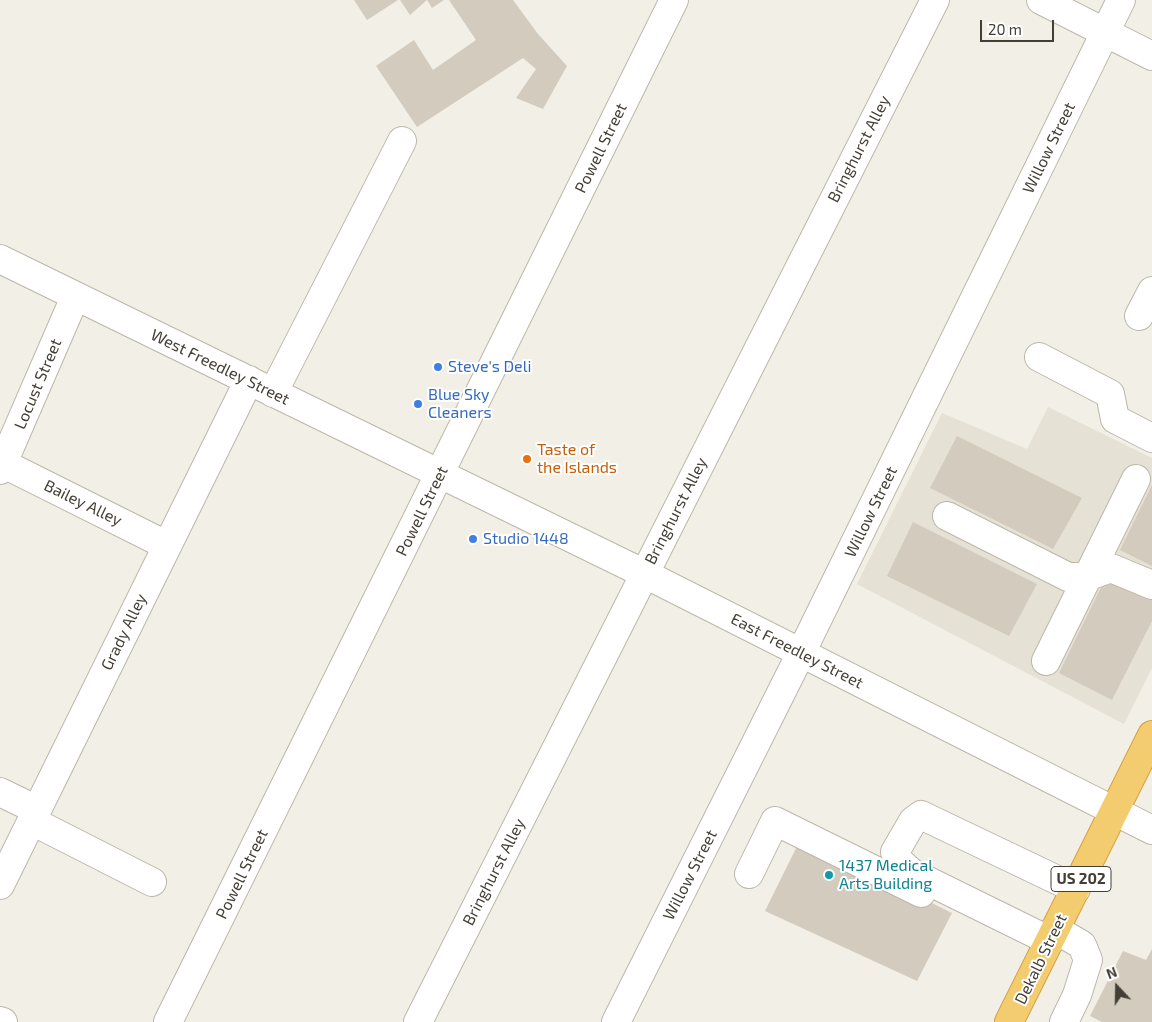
<!DOCTYPE html>
<html>
<head>
<meta charset="utf-8">
<style>
	body { margin:0 }
	#map { position:relative; width:1152px; height:1022px; overflow:hidden; background:#f2efe6; font-family:"Exo 2",sans-serif }
	canvas { display:block }
	.north { position:absolute; left:1092px; top:962px; width:50px; height:50px; -webkit-text-stroke:4px #fff; paint-order:stroke; rotate:339deg; font-size:14px; font-weight:700; line-height:20px; text-align:center; color:#443f36 }
	.north::after { content:''; display:block; margin:auto; width:18px; height:22px; background:#443f36; clip-path:polygon(50% 0,100% 100%,50% 72%,0 100%) }
	.scale { position:absolute; left:980px; top:20px; width:74px; height:22px; box-sizing:border-box; border:2px solid #443f36; border-top:0; padding-left:6px; font-size:15px; line-height:18px; white-space:nowrap; color:#443f36; -webkit-text-stroke:4px #fff; paint-order:stroke }
</style>
</head>
<body>
<div id="map">
<canvas width="1152" height="1022"></canvas>
<div class="north">N</div>
<div class="scale">20 m</div>
</div>
<script>
const g = document.querySelector('canvas').getContext('2d');
g.lineJoin = 'round';
function fillPath(path, color) { g.fillStyle = color; g.fill(path, 'evenodd'); }
const poly = rows => new Path2D(rows.map(r => 'M' + r).join(''));
function stroke(path, color, width, dash) { g.strokeStyle = color; g.lineWidth = width; g.lineCap = dash ? 'butt' : 'round'; g.setLineDash(dash || []); g.stroke(path); }
function drawText(font, color, halo, rows, align = 'center') {
  g.font = font + ' "Exo 2",sans-serif'; g.lineWidth = 4; g.setLineDash([]); g.textBaseline = 'middle'; g.strokeStyle = halo; g.fillStyle = color; for (const [text, x, y, turn = 0] of rows) {
    g.save(); g.translate(x, y); g.rotate((+turn || 0) * Math.PI / 180); g.textAlign = isNaN(turn) ? turn : align; if (halo) g.strokeText(text, 0, 0); g.fillText(text, 0, 0); g.restore();
  }
}
const residential = poly([
	[1048,407,1152,458,1152,668,1124,724,857,584,942,413,1027,449]
]);
const building = poly([
	[354,0,398,0,367,20],
	[400,0,427,0,410,15],
	[427,0,444,0,432,8],
	[449,0,513,0,538,34,567,66,543,109,516,98,536,69,523,58,417,127,376,66,414,40,433,70,476,40],
	[957,436,1082,498,1053,549,930,488],
	[1152,485,1152,566,1120,550],
	[913,522,1037,584,1009,636,887,576],
	[1107,575,1152,597,1152,621,1112,700,1059,673],
	[801,838,952,913,917,981,765,911],
	[1152,949,1152,1022,1102,1022,1090,1016,1123,951,1146,960]
]);
const minor = poly([
	[1041,0,1152,56],
	[0,259,645,574,1152,830],
	[1139,316,1152,291],
	[1039,357,1110,394,1115,419,1152,438],
	[273,393,402,141],
	[0,462,166,545],
	[0,470,75,297],
	[947,516,1068,577,1086,577,1111,568,1152,585],
	[1046,661,1136,479],
	[0,792,37,810],
	[32,821,152,882],
	[749,874,775,821,921,893],
	[0,885,249,380],
	[1055,929,1082,945,1088,960,1077,995,1064,1022],
	[1050,941,912,873,899,861,895,852,913,821,921,815,1076,889],
	[0,1021,3,1022],
	[168,1022,674,0],
	[418,1022,935,0],
	[616,1022,801,653,1121,0]
]);
const highway = poly([
	[1009,1022,1152,735]
]);
const markers = [
	[438,367,5,"#3f7fe0"],
	[418,404,5,"#3f7fe0"],
	[527,459,5,"#e8710a"],
	[473,539,5,"#3f7fe0"],
	[829,875,5,"#0f9aa8"]
];
const shields = [
	[1081,879,60]
];
const shieldNames = [
	["US 202",1081,879]
];
const streetNames = [
	["Powell Street",601,148,-64],
	["Willow Street",1049,148,-64],
	["Bringhurst Alley",859,149,-63],
	["West Freedley Street",220,367,26],
	["Locust Street",38,384,-67],
	["Bailey Alley",83,503,26],
	["Powell Street",422,511,-64],
	["Bringhurst Alley",676,511,-63],
	["Willow Street",871,512,-64],
	["Grady Alley",124,632,-64],
	["East Freedley Street",797,651,27],
	["Bringhurst Alley",494,872,-63],
	["Powell Street",242,874,-64],
	["Willow Street",690,875,-63],
	["Dekalb Street",1041,959,-64]
];
const shopNames = [
	["Steve's Deli",448,367],
	["Blue Sky",428,395],
	["Cleaners",428,413],
	["Studio 1448",483,539]
];
const foodNames = [
	["Taste of",537,450],
	["the Islands",537,468]
];
const cultureNames = [
	["1437 Medical",839,866],
	["Arts Building",839,884]
];
fillPath(residential, '#e6e1d5');
fillPath(building, '#d3cbbd');
stroke(minor, '#bdb7aa', 30);
stroke(highway, '#d2a140', 30);
stroke(minor, '#fff', 28);
stroke(highway, '#f4cc70', 28);
for (const [x, y, r, color] of markers) { const dot = new Path2D(); dot.arc(x, y, r, 0, 2 * Math.PI); g.fillStyle = color; g.fill(dot); stroke(dot, '#fff', 2); }
for (const [x, y, w] of shields) { const box = new Path2D(); box.roundRect(x - w / 2, y - 12.5, w, 25, 4); g.fillStyle = '#fff'; g.fill(box); stroke(box, '#443f36', 1); }
drawText('bold 15px', '#443f36', null, shieldNames);
drawText('16px', '#443f36', '#fff', streetNames);
drawText('16px', '#366cbe', '#fff', shopNames, 'left');
drawText('16px', '#c56008', '#fff', foodNames, 'left');
drawText('16px', '#0d838f', '#fff', cultureNames, 'left');
</script>
</body>
</html>
